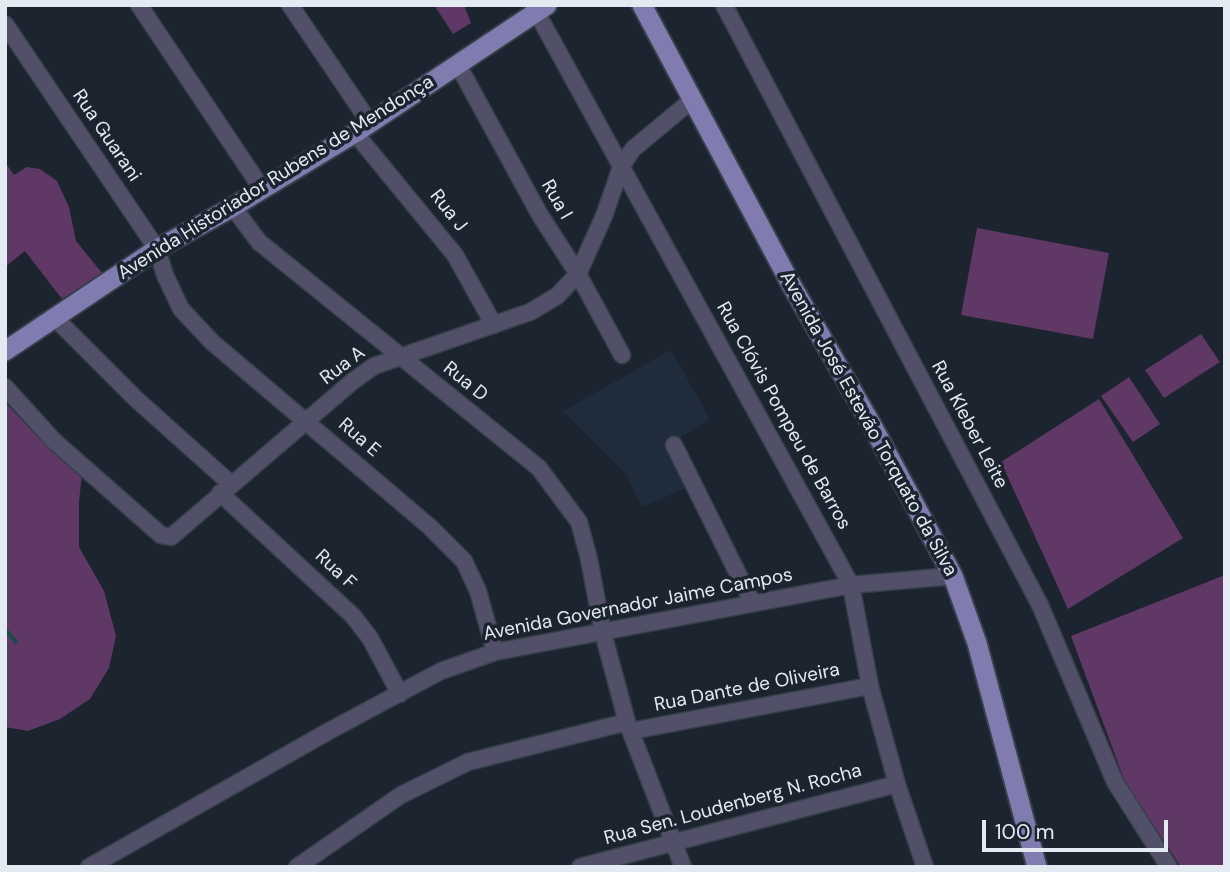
<!DOCTYPE html>
<html>
<head>
<meta charset="utf-8">
<style>
	body { margin:0 }
	#map { position:relative; width:1230px; height:872px; overflow:hidden; background:#1b242f; font-family:"DM Sans",sans-serif }
	canvas { display:block }
	.frame { position:absolute; inset:0; border:7px solid #e4eaf1; pointer-events:none }
	.scale { position:absolute; left:982px; top:820px; width:186px; height:32px; box-sizing:border-box; border:4px solid #e4eaf1; border-top:0; padding-left:9px; font-size:21px; line-height:24px; white-space:nowrap; color:#e4eaf1; -webkit-text-stroke:5px #1b242f; paint-order:stroke }
</style>
</head>
<body>
<div id="map">
<canvas width="1230" height="872"></canvas>
<div class="frame"></div>
<div class="scale">100 m</div>
</div>
<script>
const g = document.querySelector('canvas').getContext('2d');
g.lineJoin = 'round';
function fillPath(path, color) { g.fillStyle = color; g.fill(path, 'evenodd'); }
const poly = rows => new Path2D(rows.map(r => 'M' + r).join(''));
function stroke(path, color, width, dash) { g.strokeStyle = color; g.lineWidth = width; g.lineCap = dash ? 'butt' : 'round'; g.setLineDash(dash || []); g.stroke(path); }
function drawText(font, color, halo, rows, align = 'center') {
  g.font = font + ' "DM Sans",sans-serif'; g.lineWidth = 7; g.setLineDash([]); g.textBaseline = 'middle'; g.strokeStyle = halo; g.fillStyle = color; for (const [text, x, y, turn = 0] of rows) {
    g.save(); g.translate(x, y); g.rotate((+turn || 0) * Math.PI / 180); g.textAlign = isNaN(turn) ? turn : align; if (halo) g.strokeText(text, 0, 0); g.fillText(text, 0, 0); g.restore();
  }
}
const built = poly([
	[671,350,710,419,670,444,688,487,642,507,626,474,563,411]
]);
const green = poly([
	[434,5,464,5,471,23,453,34],
	[5,162,14,175,27,167,40,169,57,181,69,207,76,241,102,273,62,299,25,251,5,267],
	[977,228,1109,253,1093,339,961,315],
	[1201,334,1220,362,1164,398,1145,370],
	[1129,377,1160,424,1133,442,1101,396],
	[1099,399,1183,538,1068,609,1001,462],
	[5,402,34,433,82,475,79,501,79,547,104,591,116,636,109,668,90,699,60,719,28,731,5,727],
	[1225,575,1225,867,1181,867,1125,782,1071,636]
]);
const stream = poly([
	[5,629,16,642]
]);
const minor = poly([
	[139,5,262,189],
	[290,5,370,123],
	[724,5,1040,605,1115,782,1169,867],
	[537,13,851,585,870,686,897,784,925,867],
	[5,24,157,249,165,275,181,309,212,342,430,527,464,561,478,591,495,652],
	[458,65,540,215,578,274,622,355],
	[355,133,455,255,494,325],
	[233,207,259,242,539,468,579,522,589,559,603,633,627,722,683,867],
	[55,318,136,399,231,484],
	[5,387,54,441,161,535,171,537,353,381,374,366,530,312,557,296,578,274,604,216,621,167,633,149,692,100],
	[674,445,752,602],
	[220,493,353,616,370,638,400,694],
	[631,731,870,686],
	[89,867,329,731,441,671,495,652,851,585,953,576],
	[297,867,401,795,468,762,627,722],
	[580,867,897,784]
]);
const major = poly([
	[642,5,792,286,874,429,953,576,977,643,1037,867],
	[5,351,157,249,233,207,355,133,547,5]
]);
const streetNames = [
	["Rua Guarani",106,136,56],
	["Avenida Historiador Rubens de Mendonça",276,178,-32],
	["Rua I",556,200,60],
	["Rua J",448,211,52],
	["Rua A",343,366,-37],
	["Rua D",465,382,39],
	["Rua Clóvis Pompeu de Barros",783,416,61],
	["Avenida José Estevão Torquato da Silva",868,424,61],
	["Rua Kleber Leite",969,425,62],
	["Rua E",359,438,41],
	["Rua F",335,570,43],
	["Avenida Governador Jaime Campos",638,605,-11],
	["Rua Dante de Oliveira",747,688,-11],
	["Rua Sen. Loudenberg N. Rocha",733,805,-15]
];
fillPath(built, '#1f2c3c');
fillPath(green, '#603865');
stroke(stream, '#1a4c47', 3.5);
stroke(minor, '#37404a', 19);
stroke(major, '#37404a', 23);
stroke(minor, '#525069', 16);
stroke(major, '#817caf', 19);
drawText('19px', '#e4eaf1', '#1b242f', streetNames);
</script>
</body>
</html>
